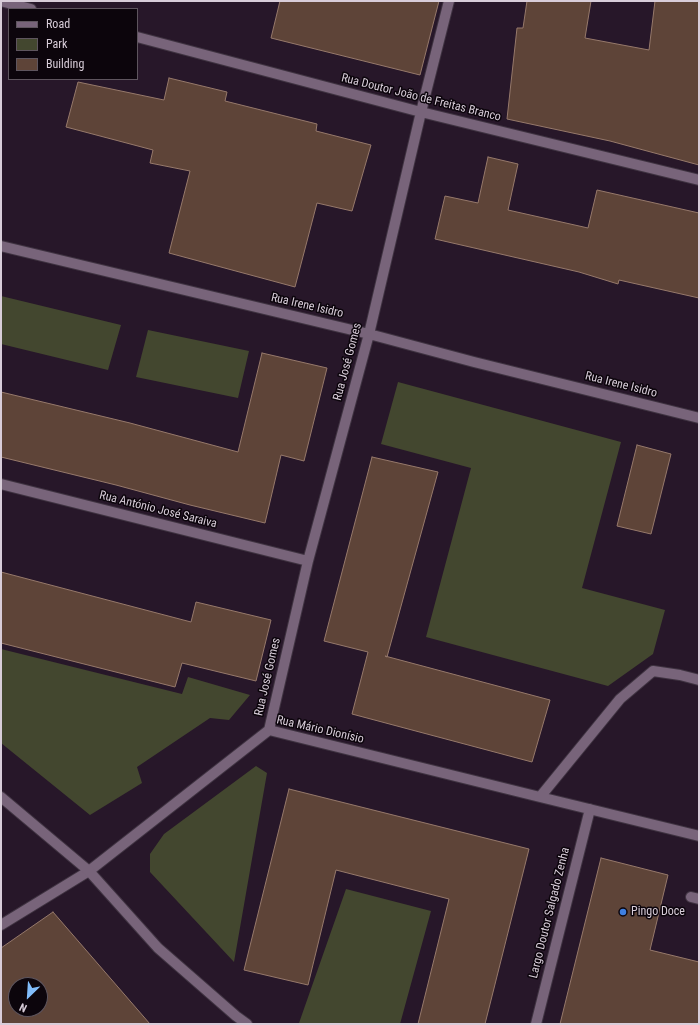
<!DOCTYPE html>
<html>
<head>
<meta charset="utf-8">
<style>
	body { margin:0 }
	#map { position:relative; width:700px; height:1025px; overflow:hidden; background:#271729; font-family:"Roboto Condensed",sans-serif }
	canvas { display:block }
	.frame { position:absolute; inset:0; border:2px solid #d8cdd9; pointer-events:none }
	.legend { position:absolute; left:8px; top:8px; width:130px; height:72px; box-sizing:border-box; background:#0c050c; border:1px solid #5e555e; margin:0; padding:5px 7px; list-style:none; font-size:12px; color:#d8cdd9 }
	.legend li { display:flex; align-items:center; gap:8px; height:20px }
	.legend b { width:20px; border:1px solid #5e555e }
	.north { position:absolute; left:8px; top:977px; width:40px; height:40px; box-sizing:border-box; background:#0c050c; border:1px solid #5e555e; border-radius:50%; rotate:205deg; font-size:11px; font-weight:700; line-height:16px; text-align:center; color:#d8cdd9 }
	.north::after { content:''; display:block; margin:auto; width:14px; height:18px; background:#81bcfa; clip-path:polygon(50% 0,100% 100%,50% 72%,0 100%) }
</style>
</head>
<body>
<div id="map">
<canvas width="700" height="1025"></canvas>
<div class="frame"></div>
<ul class="legend">
<li><b style="height:5px;background:#78647a"></b>Road</li>
<li><b style="height:11px;background:#43472f"></b>Park</li>
<li><b style="height:11px;background:#5e4438"></b>Building</li>
</ul>
<div class="north">N</div>
</div>
<script>
const g = document.querySelector('canvas').getContext('2d');
g.lineJoin = 'round';
function fillPath(path, color) { g.fillStyle = color; g.fill(path, 'evenodd'); }
const poly = rows => new Path2D(rows.map(r => 'M' + r).join(''));
function stroke(path, color, width, dash) { g.strokeStyle = color; g.lineWidth = width; g.lineCap = dash ? 'butt' : 'round'; g.setLineDash(dash || []); g.stroke(path); }
function drawText(font, color, halo, rows, align = 'center') {
  g.font = font + ' "Roboto Condensed",sans-serif'; g.lineWidth = 3; g.setLineDash([]); g.textBaseline = 'middle'; g.strokeStyle = halo; g.fillStyle = color; for (const [text, x, y, turn = 0] of rows) {
    g.save(); g.translate(x, y); g.rotate((+turn || 0) * Math.PI / 180); g.textAlign = isNaN(turn) ? turn : align; if (halo) g.strokeText(text, 0, 0); g.fillText(text, 0, 0); g.restore();
  }
}
const green = poly([
	[1,296,121,325,108,370,1,344],
	[148,330,249,351,238,398,136,377],
	[398,382,621,442,582,588,665,610,653,654,608,686,426,637,471,468,381,444],
	[1,649,182,694,188,677,250,695,229,720,210,718,137,767,142,783,90,815,1,743],
	[256,766,267,773,234,962,150,872,150,854,164,834],
	[346,889,431,911,400,1024,299,1023]
]);
const building = poly([
	[280,1,439,1,420,75,271,38,280,1],
	[527,1,591,1,585,38,649,50,655,1,699,1,699,165,610,141,507,119,517,28,523,28,527,1],
	[169,78,227,92,225,101,317,124,316,131,371,145,352,211,317,203,295,287,169,253,190,171,150,163,153,150,66,127,78,82,164,100,169,78],
	[488,157,518,164,508,210,588,228,597,190,699,213,699,298,619,280,618,284,579,272,435,239,445,196,478,203,488,157],
	[262,353,327,368,304,461,281,455,265,523,190,505,116,485,1,457,1,392,130,423,238,452,262,353],
	[637,445,671,454,651,534,617,526,637,445],
	[372,457,438,472,387,657,385,656,550,700,532,762,352,714,368,652,324,641,372,457],
	[1,572,191,622,196,602,271,620,256,681,182,663,175,687,1,643,1,572],
	[289,789,529,849,485,1024,418,1024,449,899,336,870,308,985,244,970,289,789],
	[601,858,668,875,650,950,699,962,699,1024,560,1024,601,858],
	[53,912,150,1024,1,1024,1,948,53,912],
	[16,985,40,985,40,1009,16,1009,16,985]
]);
const minor = poly([
	[1,1,31,9],
	[137,37,421,112,699,180],
	[1,246,369,334,474,362,699,418],
	[1,484,308,561],
	[699,680,680,675,653,671,620,699,540,797,699,836],
	[269,730,308,561,369,334,421,112,449,1],
	[691,897,699,899],
	[1,925,89,871,269,730,540,797],
	[536,1024,590,809]
]);
const tertiary = poly([
	[1,797,89,871,158,948,236,1016,247,1024]
]);
const markers = [
	[623,912,4,"#3f7fe0"]
];
const streetNames = [
	["Rua Doutor João de Freitas Branco",421,98,14],
	["Rua Irene Isidro",307,306,13],
	["Rua José Gomes",348,362,-75],
	["Rua Irene Isidro",621,385,14],
	["Rua António José Saraiva",158,510,14],
	["Rua José Gomes",268,677,-77],
	["Rua Mário Dionísio",320,730,13],
	["Largo Doutor Salgado Zenha",550,913,-76]
];
const poiNames = [
	["Pingo Doce",631,912]
];
fillPath(green, '#43472f');
fillPath(building, '#5e4438');
stroke(building, '#96796b', 1);
stroke(minor, '#3f3341', 12);
stroke(tertiary, '#3f3341', 12);
stroke(minor, '#78647a', 10);
stroke(tertiary, '#78647a', 10);
for (const [x, y, r, color] of markers) { const dot = new Path2D(); dot.arc(x, y, r, 0, 2 * Math.PI); g.fillStyle = color; g.fill(dot); stroke(dot, '#0c050c', 1.5); }
drawText('12px', '#d8cdd9', '#0c050c', streetNames);
drawText('12px', '#d8cdd9', '#0c050c', poiNames, 'left');
</script>
</body>
</html>
